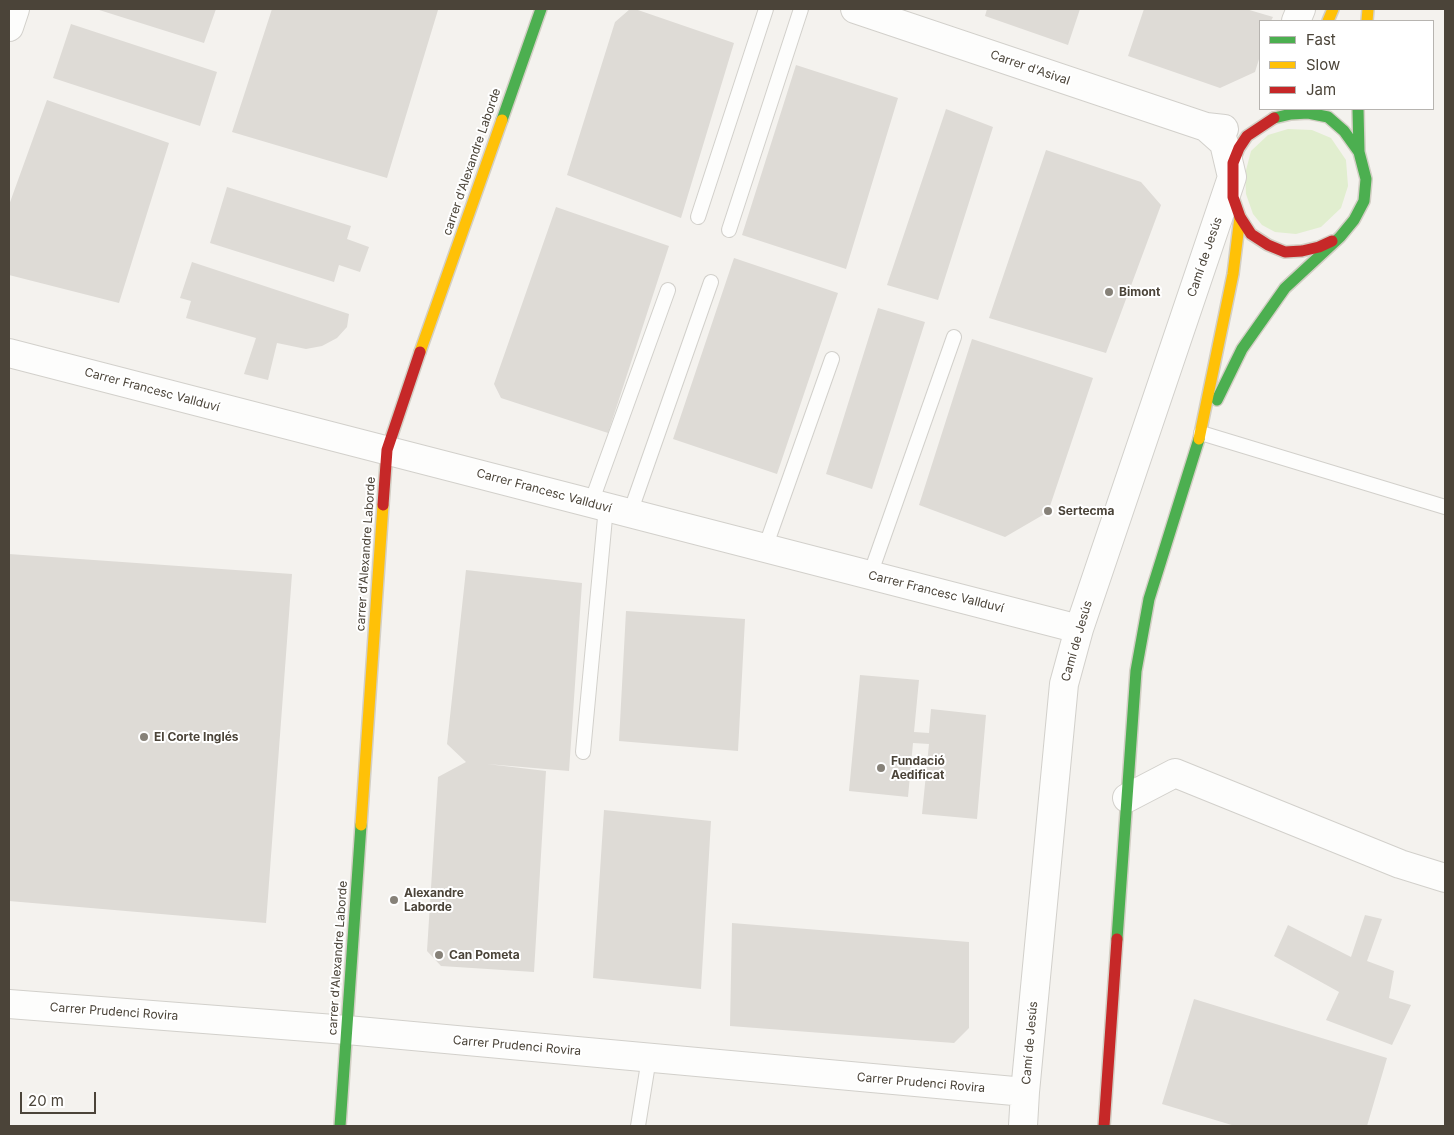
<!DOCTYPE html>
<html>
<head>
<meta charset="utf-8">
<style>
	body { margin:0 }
	#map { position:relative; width:1454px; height:1135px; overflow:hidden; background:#f4f2ee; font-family:Inter,sans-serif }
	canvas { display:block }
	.frame { position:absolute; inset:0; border:10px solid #4b4439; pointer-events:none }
	.legend { position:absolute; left:1259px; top:20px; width:175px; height:90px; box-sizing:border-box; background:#fff; border:1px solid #b7b4b0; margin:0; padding:6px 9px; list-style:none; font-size:15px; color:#4b4439 }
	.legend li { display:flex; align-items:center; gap:10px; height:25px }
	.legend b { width:25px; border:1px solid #b7b4b0 }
	.scale { position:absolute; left:20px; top:1092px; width:76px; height:22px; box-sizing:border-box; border:2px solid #4b4439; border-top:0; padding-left:6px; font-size:15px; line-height:18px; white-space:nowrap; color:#4b4439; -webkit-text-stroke:4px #fff; paint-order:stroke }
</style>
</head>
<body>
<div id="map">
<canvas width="1454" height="1135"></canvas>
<div class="frame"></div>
<ul class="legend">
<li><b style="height:6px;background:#4caf50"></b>Fast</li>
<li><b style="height:6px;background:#ffc107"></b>Slow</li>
<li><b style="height:6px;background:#c62828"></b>Jam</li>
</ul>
<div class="scale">20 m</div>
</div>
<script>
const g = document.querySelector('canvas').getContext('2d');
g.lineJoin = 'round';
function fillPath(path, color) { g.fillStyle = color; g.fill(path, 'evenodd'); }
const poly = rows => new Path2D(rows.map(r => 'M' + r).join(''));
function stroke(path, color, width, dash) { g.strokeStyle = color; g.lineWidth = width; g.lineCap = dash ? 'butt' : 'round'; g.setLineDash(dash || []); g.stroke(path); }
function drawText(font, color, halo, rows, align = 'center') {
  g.font = font + ' Inter,sans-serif'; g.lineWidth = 4; g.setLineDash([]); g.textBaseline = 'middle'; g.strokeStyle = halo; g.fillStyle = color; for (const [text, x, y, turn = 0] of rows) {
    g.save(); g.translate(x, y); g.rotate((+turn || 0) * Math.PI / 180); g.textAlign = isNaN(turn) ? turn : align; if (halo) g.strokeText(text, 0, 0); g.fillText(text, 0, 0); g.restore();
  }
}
const green = poly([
	[1288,129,1312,130,1331,138,1346,160,1348,186,1341,208,1321,227,1296,234,1275,232,1262,225,1253,214,1246,194,1245,174,1251,151,1268,135]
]);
const building = poly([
	[96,9,216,9,204,43],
	[272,9,434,9,438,10,387,178,232,132],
	[630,9,635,9,734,43,681,218,567,175,615,22],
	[987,9,1080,9,1068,45,985,16],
	[1144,9,1246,9,1273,17,1271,21,1260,21,1260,56,1255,72,1220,88,1128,56],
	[71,24,217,72,200,126,53,78],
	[796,65,898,98,846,269,742,235],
	[47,100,169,143,119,303,9,275,9,205],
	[946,109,993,127,938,300,887,285],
	[1046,150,1141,182,1161,205,1106,353,989,318],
	[227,187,351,226,347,239,369,247,360,272,339,265,334,282,210,243],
	[556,207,669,246,608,433,501,398,494,384],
	[734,258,838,293,777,474,673,439],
	[192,262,349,314,347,327,337,338,322,346,306,349,277,343,268,380,244,374,256,338,186,318,191,301,180,298],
	[878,308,925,322,872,489,826,474],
	[972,339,1093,378,1048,512,1005,537,919,505],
	[9,554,292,574,266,923,9,901],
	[466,570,582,583,569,771,487,764,546,771,534,972,441,966,427,951,438,777,466,762,447,744],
	[626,611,745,619,738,751,619,741],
	[860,675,919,680,914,732,929,733,931,709,986,715,977,819,922,814,929,744,913,743,908,797,849,791],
	[604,810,711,821,701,989,593,978],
	[1365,915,1382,919,1367,961,1394,971,1389,998,1411,1005,1392,1045,1326,1020,1339,992,1274,956,1288,925,1351,957],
	[732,923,969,942,969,1028,954,1043,730,1026],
	[1194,999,1387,1058,1367,1126,1235,1126,1162,1104]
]);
const lane = poly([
	[698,217,766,9],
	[729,230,801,9],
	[1201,433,1445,507],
	[591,503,668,290],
	[630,513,711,282],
	[765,548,832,359],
	[870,575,954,337],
	[583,752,606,507],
	[638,1126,649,1058]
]);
const street = poly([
	[855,9,1206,127,1224,129],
	[1296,21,1301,9],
	[9,27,15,9],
	[9,353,1079,629],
	[1127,798,1175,773,1400,864,1445,878],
	[9,1004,347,1030,1025,1092],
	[1023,1126,1025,1092,1064,684,1079,629,1232,177,1224,143,1206,127]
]);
const fast = poly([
	[1274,118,1291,114,1308,113,1328,117,1344,131,1359,152],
	[502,120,541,9],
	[1217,400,1242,349,1285,288,1340,237,1354,220,1364,201,1366,179,1359,152,1358,109],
	[1117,939,1136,671,1149,599,1199,439],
	[340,1126,361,825]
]);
const slow = poly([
	[1328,21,1333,9],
	[1367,21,1368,9],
	[420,352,502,120],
	[1199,439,1233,274,1240,217],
	[361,825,383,505]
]);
const jam = poly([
	[1274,118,1247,136,1239,148,1233,163,1233,197,1240,217,1251,234,1268,245,1285,252,1302,251,1319,247,1332,241],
	[383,505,387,450,420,352],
	[1104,1126,1117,939]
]);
const markers = [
	[1109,292,5,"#868178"],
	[1048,511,5,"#868178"],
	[144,737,5,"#868178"],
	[881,768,5,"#868178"],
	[394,900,5,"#868178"],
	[439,955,5,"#868178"]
];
const streetNames = [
	["Carrer d'Asival",1030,68,19],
	["carrer d'Alexandre Laborde",472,162,-71],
	["Camí de Jesús",1205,257,-71],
	["Carrer Francesc Vallduví",152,390,15],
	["Carrer Francesc Vallduví",544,491,15],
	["carrer d'Alexandre Laborde",366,554,-86],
	["Carrer Francesc Vallduví",936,592,14],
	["Camí de Jesús",1077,641,-74],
	["carrer d'Alexandre Laborde",338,958,-86],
	["Carrer Prudenci Rovira",114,1012,4],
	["Camí de Jesús",1030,1043,-85],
	["Carrer Prudenci Rovira",517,1046,5],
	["Carrer Prudenci Rovira",921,1083,5]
];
const poiNames = [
	["Bimont",1119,292],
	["Sertecma",1058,511],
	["El Corte Inglés",154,737],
	["Fundació",891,761],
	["Aedificat",891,775],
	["Alexandre",404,893],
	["Laborde",404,907],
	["Can Pometa",449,955]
];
fillPath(green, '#e1eecf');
fillPath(building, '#dedbd6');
stroke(lane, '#d2d0cb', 16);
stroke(street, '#d2d0cb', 30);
stroke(fast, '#d3cfc5', 14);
stroke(slow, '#d3cfc5', 14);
stroke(jam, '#d3cfc5', 14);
stroke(lane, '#fdfdfc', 14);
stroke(street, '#fdfdfc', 28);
stroke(fast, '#4caf50', 11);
stroke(slow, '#ffc107', 11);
stroke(jam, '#c62828', 11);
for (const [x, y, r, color] of markers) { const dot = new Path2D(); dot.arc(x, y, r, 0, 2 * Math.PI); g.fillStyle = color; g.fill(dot); stroke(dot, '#fff', 2); }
drawText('12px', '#4b4439', '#fff', streetNames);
drawText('bold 12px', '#4b4439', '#fff', poiNames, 'left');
</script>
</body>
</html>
